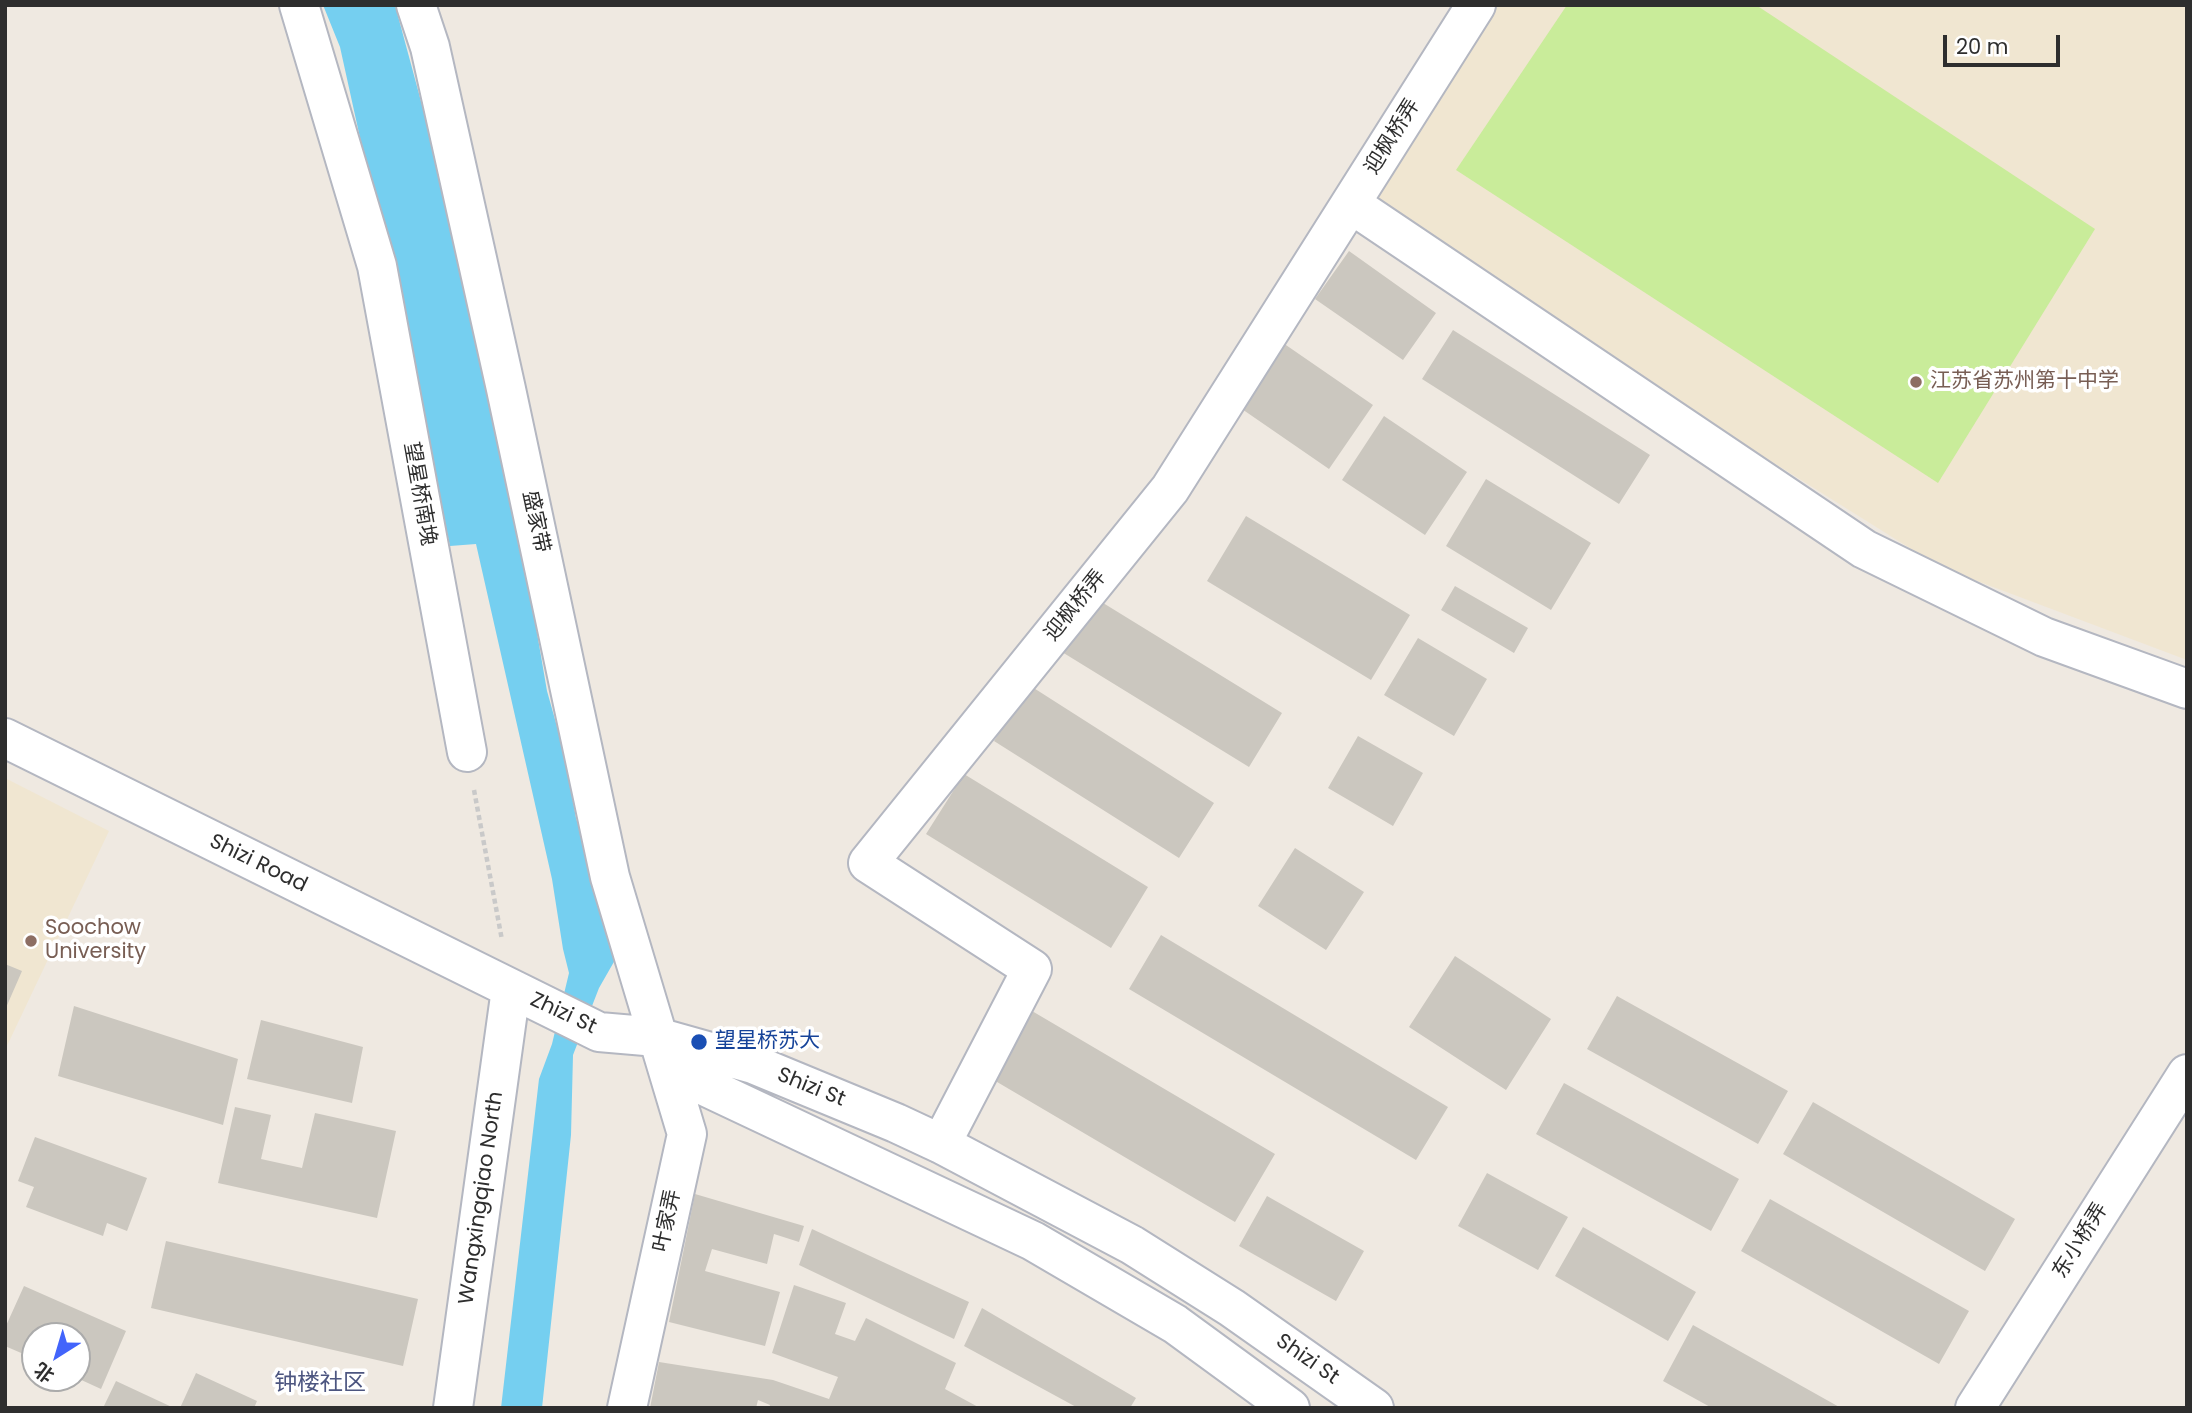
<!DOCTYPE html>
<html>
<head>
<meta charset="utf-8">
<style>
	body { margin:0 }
	#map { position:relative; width:2192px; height:1413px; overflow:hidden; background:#efe9e1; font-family:Poppins,"Noto Sans SC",sans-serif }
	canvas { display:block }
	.frame { position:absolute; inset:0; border:7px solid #2e2e2e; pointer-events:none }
	.north { position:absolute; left:21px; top:1322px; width:70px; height:70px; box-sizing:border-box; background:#fff; border:2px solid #ababab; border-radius:50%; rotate:217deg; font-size:19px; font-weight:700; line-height:28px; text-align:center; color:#2e2e2e }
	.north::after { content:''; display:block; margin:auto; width:24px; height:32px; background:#4264fb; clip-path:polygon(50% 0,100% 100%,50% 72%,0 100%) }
	.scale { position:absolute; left:1943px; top:35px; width:117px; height:32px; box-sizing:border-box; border:4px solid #2e2e2e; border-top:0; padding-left:9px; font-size:21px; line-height:24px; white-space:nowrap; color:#2e2e2e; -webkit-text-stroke:5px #fff; paint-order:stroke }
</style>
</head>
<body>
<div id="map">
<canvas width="2192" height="1413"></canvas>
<div class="frame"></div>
<div class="north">北</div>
<div class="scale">20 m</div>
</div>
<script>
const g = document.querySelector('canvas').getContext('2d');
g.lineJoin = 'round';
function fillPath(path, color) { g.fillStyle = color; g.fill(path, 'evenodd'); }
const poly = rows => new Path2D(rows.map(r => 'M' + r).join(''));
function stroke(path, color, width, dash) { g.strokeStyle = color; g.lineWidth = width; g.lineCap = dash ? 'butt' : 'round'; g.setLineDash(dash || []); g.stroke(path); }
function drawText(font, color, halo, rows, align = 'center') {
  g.font = font + ' Poppins,"Noto Sans SC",sans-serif'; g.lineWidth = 7; g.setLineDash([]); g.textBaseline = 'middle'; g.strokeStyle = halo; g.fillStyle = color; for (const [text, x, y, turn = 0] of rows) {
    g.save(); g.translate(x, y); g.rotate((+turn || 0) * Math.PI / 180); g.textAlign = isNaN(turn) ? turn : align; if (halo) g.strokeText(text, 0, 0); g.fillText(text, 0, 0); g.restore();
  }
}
const education = poly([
	[1478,5,2187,5,2187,660,1940,567,1349,197],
	[5,778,109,831,5,1050]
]);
const pitch = poly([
	[1567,5,1756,5,2095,229,1938,483,1456,170]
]);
const water = poly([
	[323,5,395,5,442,179,507,458,547,691,565,755,576,818,619,953,599,988,573,1055,571,1135,542,1408,501,1408,539,1079,552,1044,569,973,563,949,552,879,476,544,450,546,340,47]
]);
const building = poly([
	[1349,251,1436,313,1403,360,1315,299],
	[1453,330,1650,455,1619,504,1422,379],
	[1283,343,1373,405,1329,469,1239,407],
	[1384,416,1467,472,1425,535,1342,480],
	[1486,479,1591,543,1551,610,1446,546],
	[1246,516,1410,615,1371,680,1207,581],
	[1455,586,1528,628,1514,653,1441,610],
	[1095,598,1282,713,1249,767,1062,652],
	[1418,638,1487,679,1454,736,1384,695],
	[1029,685,1214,803,1179,858,994,741],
	[1358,736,1423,773,1393,826,1328,788],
	[964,774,1148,887,1111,948,926,834],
	[1295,848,1364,892,1326,950,1258,906],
	[1161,935,1448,1107,1416,1160,1129,989],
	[1455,956,1551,1019,1506,1090,1409,1027],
	[5,964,22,971,5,1010],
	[1617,996,1788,1091,1758,1144,1587,1049],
	[74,1006,238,1059,223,1125,58,1076],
	[1032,1011,1275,1154,1235,1222,992,1079],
	[261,1020,363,1047,352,1103,247,1079],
	[1564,1083,1739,1179,1711,1231,1536,1134],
	[1813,1102,2015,1219,1985,1271,1783,1154],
	[235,1107,271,1115,261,1159,302,1168,315,1113,396,1131,377,1218,218,1183],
	[35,1137,147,1178,127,1231,107,1223,103,1236,26,1207,34,1187,18,1181],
	[1487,1173,1568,1217,1538,1270,1458,1226],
	[695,1194,804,1226,799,1242,774,1234,767,1264,712,1249,705,1271,780,1292,765,1346,669,1322],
	[1267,1196,1364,1251,1336,1301,1239,1246],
	[1770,1199,1969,1311,1939,1364,1741,1251],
	[1583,1227,1696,1292,1668,1341,1555,1276],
	[812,1229,969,1302,954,1339,799,1265],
	[166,1241,418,1299,403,1366,151,1308],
	[794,1285,846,1303,835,1334,855,1341,866,1318,956,1363,945,1389,980,1408,769,1408,770,1405,758,1400,756,1408,650,1408,659,1362,773,1380,829,1399,838,1377,772,1353],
	[24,1286,126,1331,101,1389,77,1378,77,1336,35,1336,35,1359,5,1346,5,1328],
	[982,1308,1136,1398,1130,1408,1078,1408,964,1346],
	[1693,1325,1841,1408,1712,1408,1663,1381],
	[196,1373,257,1401,254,1408,180,1408],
	[116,1381,174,1408,103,1408]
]);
const path = poly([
	[474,790,502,940]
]);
const minor = poly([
	[299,5,377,266,467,752],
	[416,5,430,47,506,389,610,877,687,1134,627,1408],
	[1351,204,1864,549,2044,637,2187,689],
	[5,738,599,1032,657,1037,753,1064,896,1123,941,1144,1132,1245,1232,1308,1374,1408],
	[663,1044,696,1082,1033,1241,1175,1324,1290,1408],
	[941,1144,1032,969,868,863,1170,489,1476,5],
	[453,1408,511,989],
	[1975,1408,2187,1074]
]);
const markers = [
	[1916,382,7,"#8d6e63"],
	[31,941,7,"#8d6e63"],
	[699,1042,9,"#1a4fb4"]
];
const streetNames = [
	["迎枫桥弄",1393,137,-58],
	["望星桥南堍",419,494,80],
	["盛家带",535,522,78],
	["迎枫桥弄",1076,606,-51],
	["Shizi Road",258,864,26],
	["Zhizi St",563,1014,25],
	["Shizi St",811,1088,22],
	["Wangxingqiao North",482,1198,-82],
	["叶家弄",668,1221,-78],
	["东小桥弄",2081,1241,-58],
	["Shizi St",1307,1360,35]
];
const educationNames = [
	["江苏省苏州第十中学",1930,382],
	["Soochow",45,929],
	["University",45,953]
];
const transitNames = [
	["望星桥苏大",715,1042]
];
const neighbourhoodNames = [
	["钟楼社区",320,1384]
];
fillPath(education, '#f0e6d1');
fillPath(pitch, '#c9ec9a');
fillPath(water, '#75cff0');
fillPath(building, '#cbc7bf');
stroke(minor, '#b4b7c1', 42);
stroke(path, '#c9c9c9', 4.5, [5, 3.5]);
stroke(minor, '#fff', 38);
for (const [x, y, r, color] of markers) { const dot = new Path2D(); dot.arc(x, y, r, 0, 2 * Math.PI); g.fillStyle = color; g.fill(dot); stroke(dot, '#fff', 2.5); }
drawText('21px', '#2e2e2e', '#fff', streetNames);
drawText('21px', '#785e54', '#fff', educationNames, 'left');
drawText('21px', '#164399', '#fff', transitNames, 'left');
drawText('23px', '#4d5680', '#fff', neighbourhoodNames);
</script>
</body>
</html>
